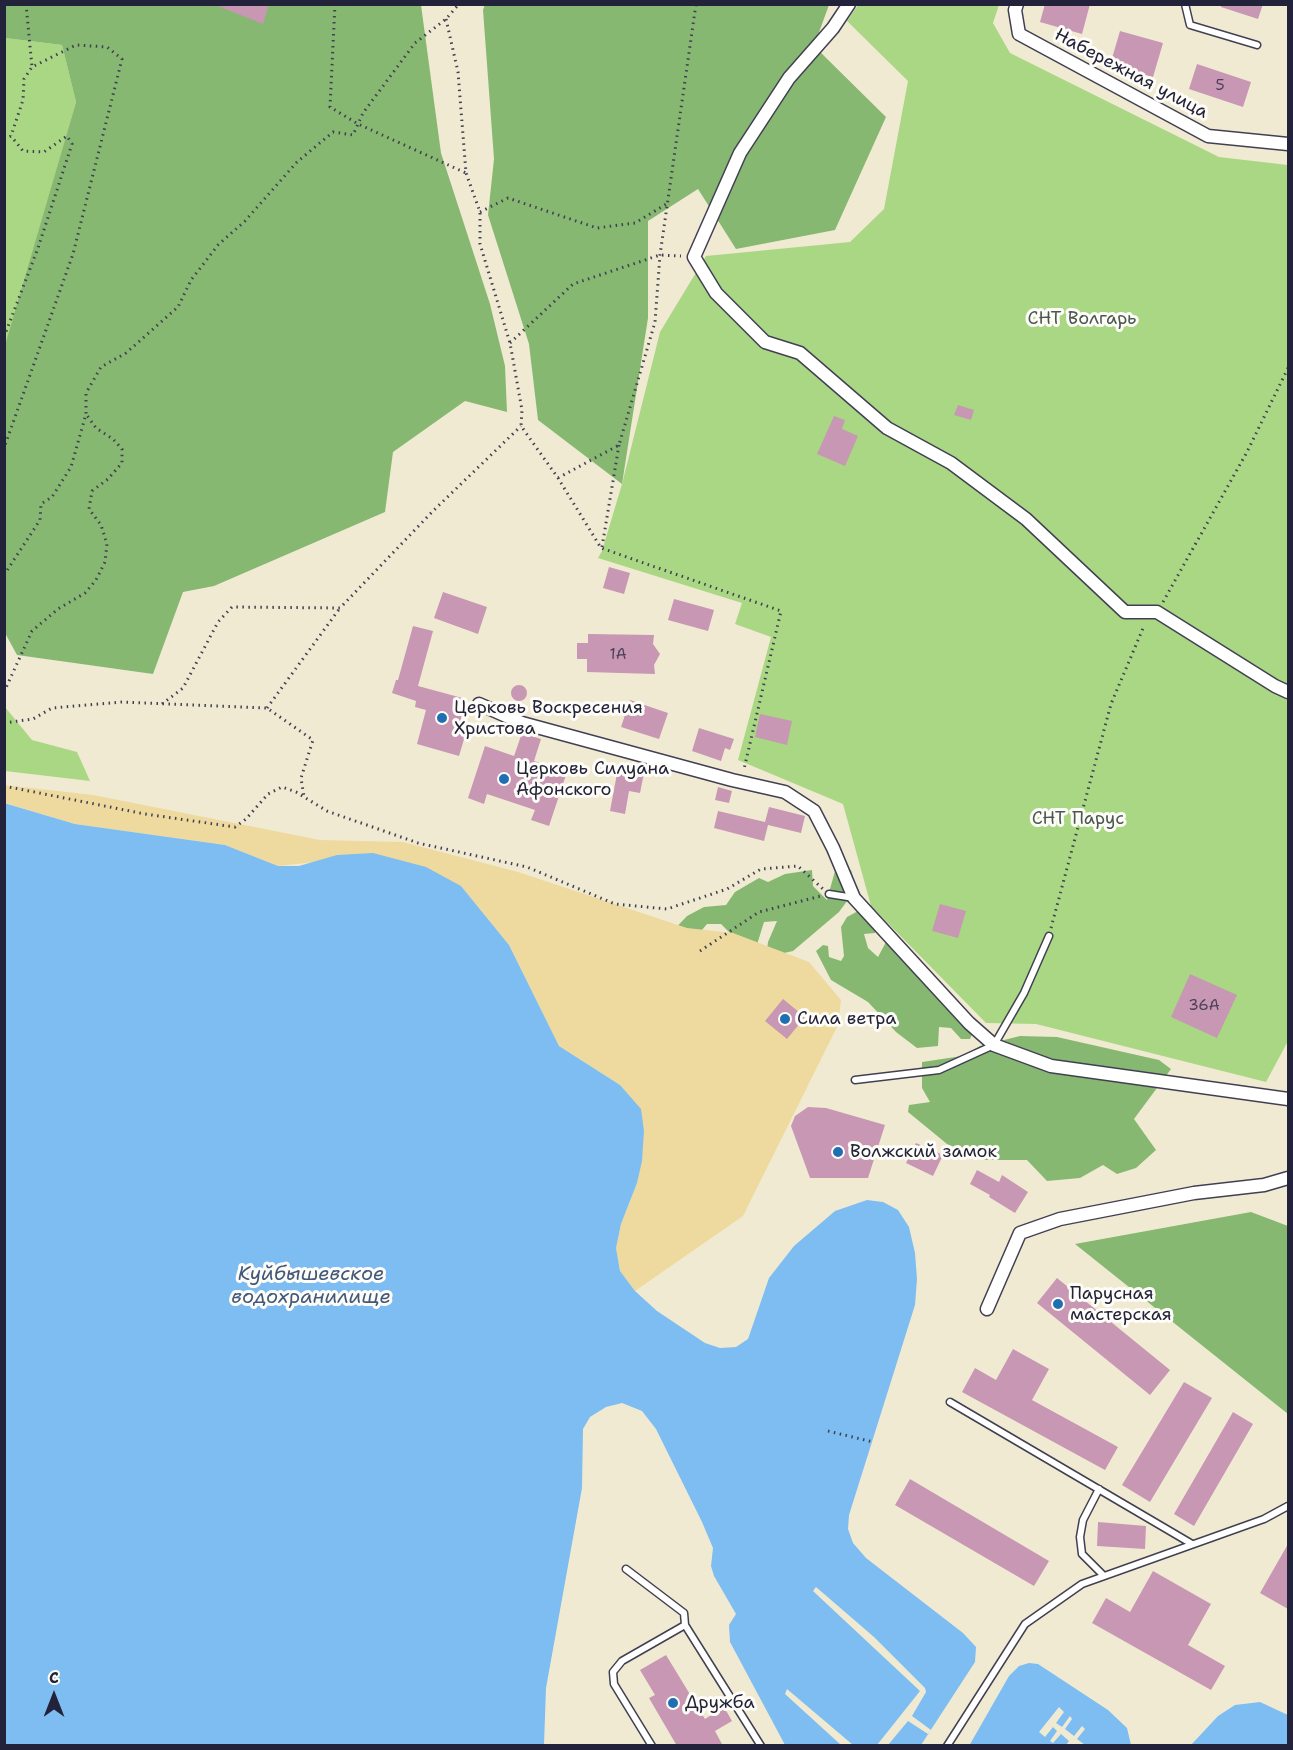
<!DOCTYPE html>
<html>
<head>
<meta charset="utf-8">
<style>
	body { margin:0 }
	#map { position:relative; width:1293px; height:1750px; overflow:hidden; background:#f1ead3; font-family:"Shantell Sans",sans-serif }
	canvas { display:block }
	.frame { position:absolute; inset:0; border:6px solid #22223b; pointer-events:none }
	.north { position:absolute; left:24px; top:1666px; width:60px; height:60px; -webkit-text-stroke:4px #fdfcf7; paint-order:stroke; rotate:0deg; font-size:16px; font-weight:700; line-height:24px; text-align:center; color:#22223b }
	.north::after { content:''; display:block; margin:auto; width:21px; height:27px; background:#22223b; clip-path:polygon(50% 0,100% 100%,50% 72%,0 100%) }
</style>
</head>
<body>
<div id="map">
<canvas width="1293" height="1750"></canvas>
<div class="frame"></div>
<div class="north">С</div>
</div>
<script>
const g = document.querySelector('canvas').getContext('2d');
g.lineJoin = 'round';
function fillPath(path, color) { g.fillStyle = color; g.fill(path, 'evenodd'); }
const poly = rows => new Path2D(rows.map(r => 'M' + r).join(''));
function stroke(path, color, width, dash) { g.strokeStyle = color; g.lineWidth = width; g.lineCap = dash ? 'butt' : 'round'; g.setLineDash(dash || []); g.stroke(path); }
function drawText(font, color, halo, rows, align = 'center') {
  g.font = font + ' "Shantell Sans",sans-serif'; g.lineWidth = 6; g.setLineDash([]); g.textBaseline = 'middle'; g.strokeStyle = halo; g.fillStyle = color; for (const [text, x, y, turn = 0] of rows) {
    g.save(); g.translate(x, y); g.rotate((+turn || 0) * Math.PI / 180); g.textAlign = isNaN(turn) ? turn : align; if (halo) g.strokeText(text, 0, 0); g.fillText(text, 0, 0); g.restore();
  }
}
const green = poly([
	[858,5,999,5,993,23,1010,53,1219,157,1288,165,1288,1041,1266,1082,1036,1024,986,1023,871,906,843,804,738,760,771,637,735,624,742,603,598,558,602,551,622,484,660,332,706,256,850,242,884,209,908,81,847,21],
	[5,38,62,45,76,102,5,349],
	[5,707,32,740,77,752,90,781,5,771]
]);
const forest = poly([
	[485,4,829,5,814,46,886,117,835,230,736,249,698,189,648,221,648,318,622,484,538,420,529,344,488,215,494,159,483,10],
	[5,5,421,5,441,153,490,304,505,366,507,412,465,401,393,452,385,512,214,586,183,592,153,674,17,655,5,633,4,349,76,102,62,45,5,38],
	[812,870,813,886,827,900,835,871,851,870,856,889,839,912,793,951,766,957,768,942,777,921,764,922,755,951,744,947,721,924,707,924,697,936,668,936,687,916,704,907,726,905,735,892,759,878,768,882,785,874],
	[860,910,877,918,875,933,864,934,868,948,878,957,886,942,894,944,977,1023,970,1039,961,1039,951,1028,939,1027,938,1046,917,1048,896,1032,868,1002,831,980,816,951,823,945,828,946,829,957,841,961,844,956,841,927,847,917],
	[1020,1036,1057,1037,1159,1060,1171,1069,1134,1119,1156,1150,1136,1168,1117,1174,1103,1165,1080,1178,1047,1181,1027,1160,985,1160,947,1144,908,1112,909,1105,930,1102,922,1088,922,1062,962,1056,980,1046],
	[1251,1212,1288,1226,1288,1414,1075,1244]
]);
const sand = poly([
	[4,785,93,795,320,840,403,842,518,872,687,928,733,933,809,962,841,1000,838,1025,743,1216,635,1291,620,1271,616,1248,621,1224,637,1183,644,1131,620,1085,559,1046,509,945,461,886,315,862,278,866,225,845,75,824,5,803]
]);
const water = poly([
	[4,803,75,824,225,845,278,866,299,866,337,855,373,853,426,867,461,886,509,945,559,1046,620,1085,641,1109,644,1131,642,1161,637,1183,621,1224,616,1248,620,1271,635,1291,657,1311,705,1343,720,1348,736,1347,748,1339,769,1278,794,1246,835,1211,867,1200,883,1202,898,1210,909,1227,915,1253,917,1279,915,1305,849,1515,848,1529,853,1543,866,1558,963,1633,976,1647,975,1662,921,1745,785,1745,730,1642,729,1625,736,1614,714,1576,711,1566,713,1548,702,1522,656,1429,642,1411,622,1403,606,1407,590,1417,583,1429,582,1488,546,1688,544,1745,5,1745],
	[1029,1663,1038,1664,1108,1710,1127,1728,1131,1745,969,1746,1009,1676,1019,1666],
	[1260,1702,1288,1715,1288,1745,1191,1745,1218,1716,1235,1705]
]);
const pier = poly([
	[816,1587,874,1637,925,1688,926,1692,912,1716,931,1730,928,1734,908,1721,888,1745,877,1745,920,1691,813,1591],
	[787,1689,853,1745,841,1745,785,1694],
	[1059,1707,1064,1712,1056,1723,1062,1727,1070,1716,1072,1719,1065,1729,1074,1736,1082,1726,1085,1729,1077,1739,1085,1745,1066,1745,1069,1741,1061,1734,1053,1743,1050,1741,1057,1731,1053,1727,1045,1737,1039,1732]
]);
const building = poly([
	[213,4,269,4,263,24],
	[1045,4,1090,4,1082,34,1040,22],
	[1221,4,1263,4,1258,19,1221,7],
	[1120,31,1163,43,1153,77,1110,65],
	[1197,64,1251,82,1243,107,1189,89],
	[958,405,974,410,971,420,954,415],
	[834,416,845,420,842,429,858,436,845,466,817,454],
	[609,567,630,573,624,594,603,588],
	[443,592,487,607,478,634,434,618],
	[674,599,714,610,708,631,668,620],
	[413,626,433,631,418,686,466,699,459,726,467,729,459,756,417,744,426,710,415,707,416,701,392,693,396,680,398,680],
	[588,634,654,635,653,644,660,654,654,665,655,674,587,672,587,659,577,659,577,643,588,643],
	'511 693a8 8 0 1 1 16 0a8 8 0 1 1-16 0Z',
	[630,700,668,713,659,739,621,727],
	[760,714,792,721,787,745,755,737],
	[699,728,734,739,730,750,725,748,721,761,692,751],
	[522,733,541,739,534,761,567,772,549,826,531,820,535,810,487,794,484,804,468,798,485,746,514,756],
	[619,763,645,768,640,793,629,791,625,814,610,811],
	[718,787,732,791,729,803,715,800],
	[769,807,805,816,801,833,768,825,764,841,714,828,718,811,765,822],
	[940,904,966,911,958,938,932,931],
	[1190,974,1237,995,1217,1038,1171,1017],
	[783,999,805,1017,787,1039,765,1021],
	[808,1107,826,1108,885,1125,868,1178,810,1178,791,1126,795,1116],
	[916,1143,943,1155,933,1176,906,1163],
	[977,1170,999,1182,1002,1175,1028,1192,1015,1213,989,1197,990,1195,970,1184],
	[1057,1278,1170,1370,1150,1395,1037,1303],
	[1013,1349,1049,1369,1032,1400,1118,1447,1105,1470,962,1392,975,1368,996,1380],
	[1184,1382,1212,1398,1150,1502,1122,1485],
	[1233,1412,1253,1424,1194,1526,1174,1514],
	[910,1479,1049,1561,1034,1586,895,1505],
	[1098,1522,1146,1526,1145,1549,1097,1546],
	[1288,1544,1288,1609,1260,1593],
	[1153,1571,1211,1604,1188,1645,1225,1666,1211,1690,1092,1623,1106,1598,1130,1612],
	[666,1655,705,1719,724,1707,732,1721,715,1731,723,1746,677,1746,649,1698,655,1695,640,1670]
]);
const path = poly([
	[26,4,32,67],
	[335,4,330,107,358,124,466,173],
	[446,19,458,72,466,173,480,212,480,244,510,343,522,410,521,426,558,478,601,548,781,611,744,769],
	[4,139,11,136,23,100,24,79,32,67,76,45,107,47,122,59,73,254,4,448],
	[480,212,508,198,597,228,635,223,668,203],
	[4,337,38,248,72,144,67,136,44,152,23,151,11,136],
	[510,343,573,284,660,255,681,256],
	[558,478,619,445,655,322,660,255,696,4],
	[602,547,619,445],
	[4,575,40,520,41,504,52,497,71,467,86,414,86,393,101,367,126,353,178,307,191,280,218,245,245,221,297,162,333,132,353,135,363,113,415,43,446,19,459,4],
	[1163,602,1247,452,1288,368],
	[4,692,32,631,58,609,85,593,96,580,105,562,107,544,101,525,89,509,92,491,108,479,122,463,122,449,113,439,96,428,86,414],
	[162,704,183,688,218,622,232,607,340,608,433,511,521,426],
	[267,708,340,608],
	[4,723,33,719,52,708,122,702,267,708,313,740,301,778,304,797],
	[4,786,145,814,235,827,246,819,268,794,282,787,296,792,327,811,418,843,527,867,615,904,667,909,727,889,761,869,798,866,823,889],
	[1051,928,1111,704,1144,626],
	[700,951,759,912,821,896],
	[828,1431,873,1442]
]);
const service = poly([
	[1185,4,1190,25,1257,45],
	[829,894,854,898],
	[855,1080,939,1070,994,1045,1024,993,1049,936],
	[950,1402,1192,1544],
	[1099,1489,1083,1520,1080,1537,1082,1554,1104,1576],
	[626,1569,684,1613,685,1625,761,1746],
	[652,1746,614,1684,613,1672,622,1661,685,1625],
	[947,1746,1025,1624,1082,1584,1264,1519,1288,1506]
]);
const minor = poly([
	[849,4,833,28,789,78,740,153,694,257,716,293,765,342,800,353,887,428,951,463,1026,519,1125,612,1157,612,1275,686,1288,692],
	[1017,4,1015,10,1019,34,1208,136,1288,144],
	[479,704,522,723,732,780,785,792,814,811,833,848,854,898,969,1023,994,1045,1051,1066,1288,1099],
	[987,1309,1020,1233,1060,1219,1194,1193,1264,1185,1288,1178]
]);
const markers = [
	[442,718,6,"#1f6fb2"],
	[504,779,6,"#1f6fb2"],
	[785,1019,6,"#1f6fb2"],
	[838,1152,6,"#1f6fb2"],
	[1058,1304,6,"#1f6fb2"],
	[673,1703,6,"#1f6fb2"]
];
const numberNames = [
	["5",1220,86],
	["1А",618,655],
	["36А",1204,1006]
];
const streetNames = [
	["Набережная улица",1131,74,28]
];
const parkNames = [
	["СНТ Волгарь",1082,319],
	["СНТ Парус",1078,819]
];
const poiNames = [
	["Церковь Воскресения",454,708],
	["Христова",454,729],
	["Церковь Силуана",516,769],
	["Афонского",516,790],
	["Сила ветра",797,1019],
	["Волжский замок",850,1152],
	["Парусная",1070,1294],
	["мастерская",1070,1315],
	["Дружба",685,1703]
];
const waterNames = [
	["Куйбышевское",311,1275],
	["водохранилище",311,1298]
];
fillPath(green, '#aad784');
fillPath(forest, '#87b872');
fillPath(sand, '#eeda9e');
fillPath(water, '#7dbdf1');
fillPath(pier, '#f1ead3');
fillPath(building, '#c797b3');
stroke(service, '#414052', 9);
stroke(minor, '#414052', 15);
stroke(path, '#414052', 3, [1.5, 4.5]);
stroke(service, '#fff', 6);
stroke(minor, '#fff', 12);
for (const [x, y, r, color] of markers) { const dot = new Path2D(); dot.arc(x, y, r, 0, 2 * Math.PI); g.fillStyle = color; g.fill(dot); stroke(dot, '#fdfcf7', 2); }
drawText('15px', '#4b3f59', null, numberNames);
drawText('18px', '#22223b', '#fdfcf7', streetNames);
drawText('18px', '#4b5851', '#fdfcf7', parkNames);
drawText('18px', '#22223b', '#fdfcf7', poiNames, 'left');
drawText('italic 20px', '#42587b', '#fdfcf7', waterNames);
</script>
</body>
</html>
